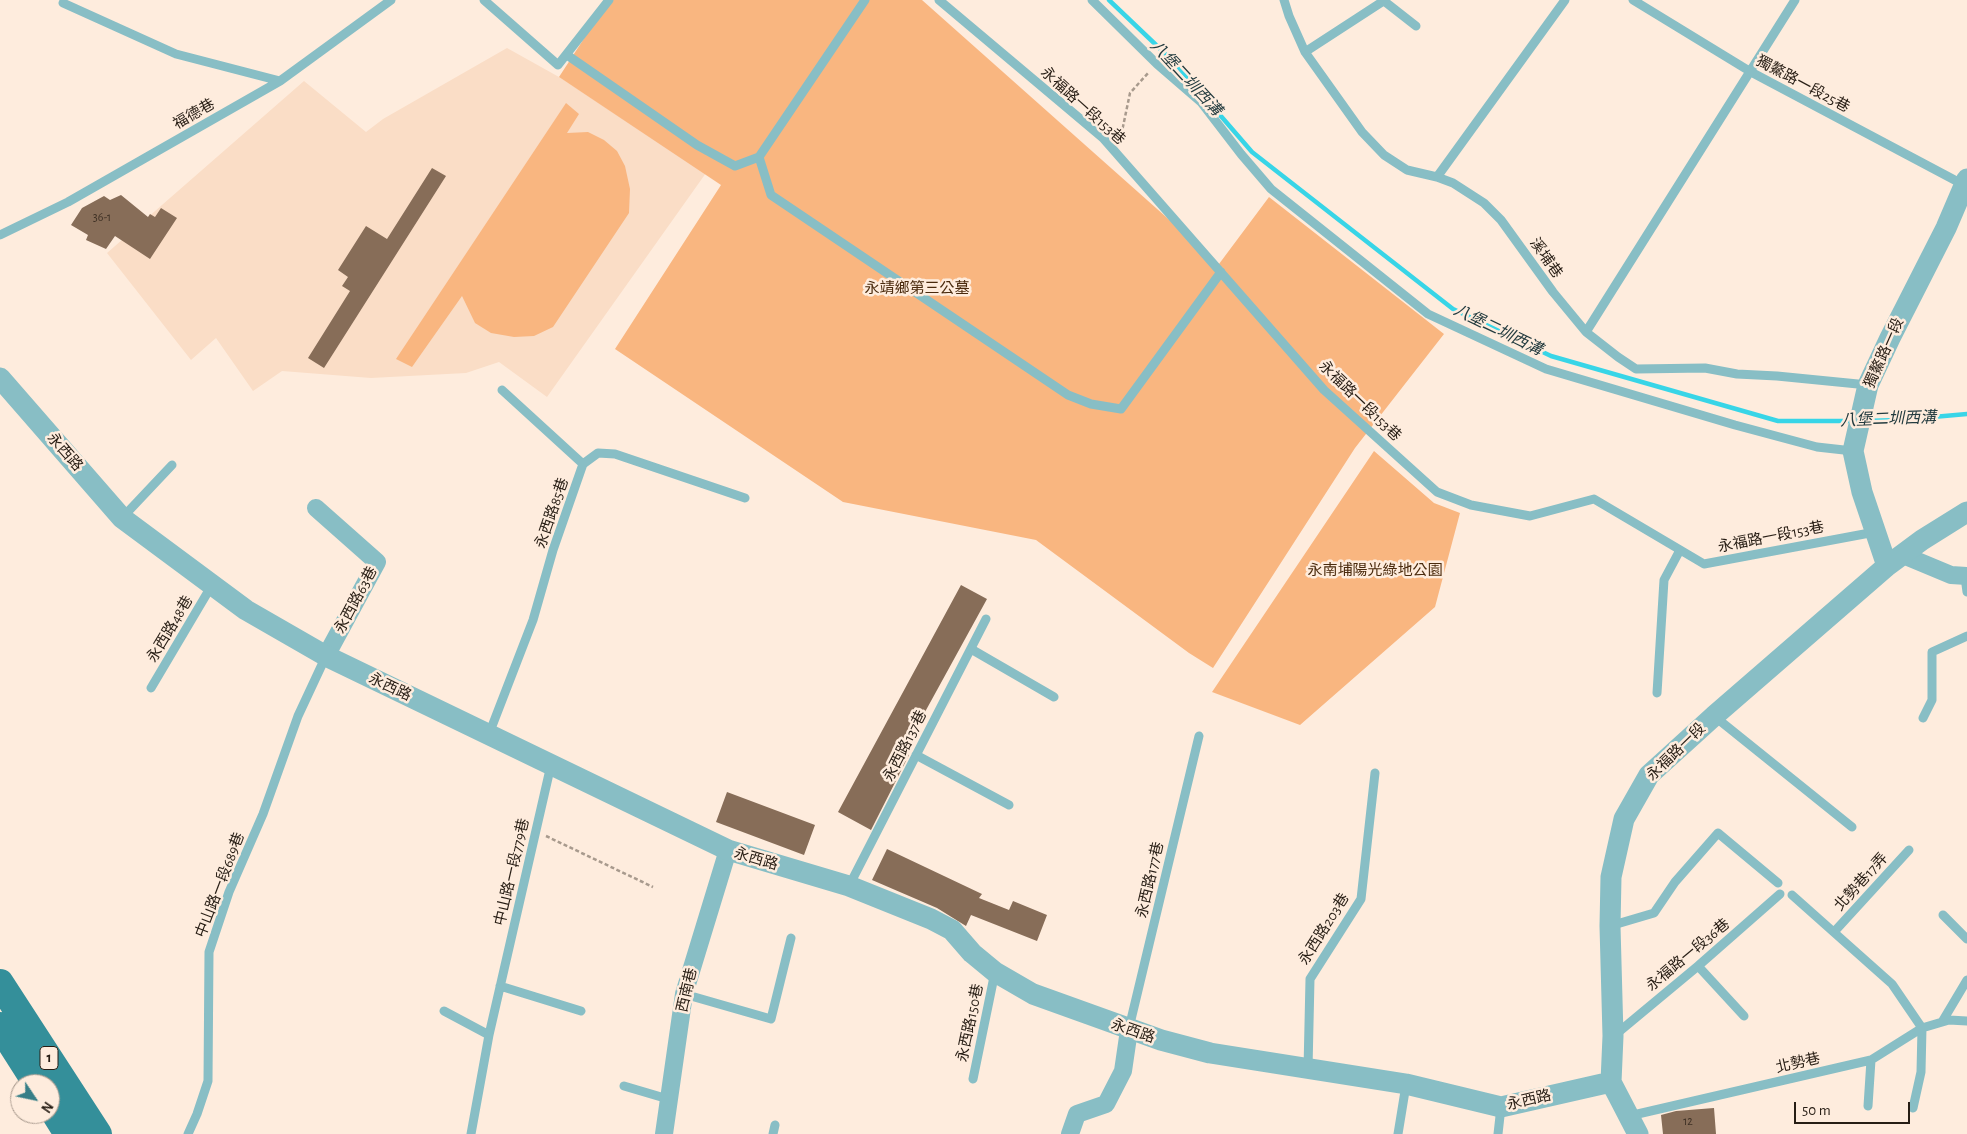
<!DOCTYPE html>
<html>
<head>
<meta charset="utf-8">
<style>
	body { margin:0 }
	#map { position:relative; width:1967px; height:1134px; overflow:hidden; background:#feecdd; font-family:"Alegreya Sans",sans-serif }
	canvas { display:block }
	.north { position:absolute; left:10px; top:1074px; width:50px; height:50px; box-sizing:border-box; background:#feecdd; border:1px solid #a8998d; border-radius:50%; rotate:124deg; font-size:14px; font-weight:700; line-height:20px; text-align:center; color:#271d14 }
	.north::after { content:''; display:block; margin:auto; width:18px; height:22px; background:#367e87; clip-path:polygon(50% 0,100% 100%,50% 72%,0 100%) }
	.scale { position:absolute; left:1794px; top:1102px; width:116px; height:22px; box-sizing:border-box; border:2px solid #271d14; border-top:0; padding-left:6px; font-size:15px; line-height:18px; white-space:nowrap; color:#271d14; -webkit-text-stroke:4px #feecdd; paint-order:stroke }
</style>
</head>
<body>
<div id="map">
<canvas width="1967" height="1134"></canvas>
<div class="north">N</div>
<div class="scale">50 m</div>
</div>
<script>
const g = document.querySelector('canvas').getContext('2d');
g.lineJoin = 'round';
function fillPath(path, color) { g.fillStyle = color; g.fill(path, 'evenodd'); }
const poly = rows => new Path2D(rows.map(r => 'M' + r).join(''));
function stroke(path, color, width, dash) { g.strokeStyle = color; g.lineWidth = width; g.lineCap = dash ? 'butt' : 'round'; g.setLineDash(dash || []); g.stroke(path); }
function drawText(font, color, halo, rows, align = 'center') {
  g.font = font + ' "Alegreya Sans","Noto Sans TC",sans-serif'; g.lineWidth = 5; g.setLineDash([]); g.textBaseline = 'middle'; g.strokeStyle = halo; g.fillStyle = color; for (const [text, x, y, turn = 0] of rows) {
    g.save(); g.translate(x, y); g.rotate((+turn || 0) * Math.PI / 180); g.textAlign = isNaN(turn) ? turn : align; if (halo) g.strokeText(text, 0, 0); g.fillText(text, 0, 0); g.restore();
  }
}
const built = poly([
	[507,48,559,77,706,173,547,397,499,362,466,373,371,378,282,371,253,391,216,338,191,360,107,253,304,81,366,132,383,119]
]);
const green = poly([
	[609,0,922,0,1219,264,1269,197,1444,334,1355,448,1213,668,1189,653,1036,540,843,502,615,349,721,185,559,77],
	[566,103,579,114,567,133,588,132,604,140,617,151,625,166,630,189,629,213,553,327,534,336,514,337,491,333,475,323,462,296,412,367,396,359],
	[1374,451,1434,503,1460,513,1435,607,1300,725,1212,692]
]);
const stream = poly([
	[1109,0,1175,63,1252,152,1453,309,1551,356,1778,421,1853,421],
	[1865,421,1899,420,1967,414]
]);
const building = poly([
	[432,168,446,176,324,368,308,358,350,291,342,286,348,277,338,270,366,226,387,239],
	[121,195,148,217,150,214,155,217,161,208,177,218,150,259,115,236,106,249,86,240,88,235,71,225,82,208,104,196,110,200],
	[961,585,987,599,903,752,909,755,871,830,838,812],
	[727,792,815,825,804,855,716,822],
	[887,849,982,894,979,898,1009,910,1013,901,1047,915,1037,941,971,915,966,926,937,908,872,880],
	[1714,1108,1716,1134,1663,1134,1661,1115,1676,1111]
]);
const path = poly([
	[1120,141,1130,93,1149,72],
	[546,836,653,887]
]);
const service = poly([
	[484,0,558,65,609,0],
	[939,0,1103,138,1324,390,1437,492,1471,505,1530,516,1594,499,1704,564,1875,532],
	[1092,0,1157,64,1201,102,1241,154,1271,189,1428,314,1546,369,1735,425,1817,447,1853,451],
	[1284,0,1289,16,1305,52,1362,132,1384,155,1407,170,1437,177,1453,183,1484,203,1501,220,1553,292,1586,332,1618,357,1636,369,1705,368,1737,374,1777,376,1868,385],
	[1633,0,1751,72,1964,185],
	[1384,1,1416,26],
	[63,3,176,54,280,81],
	[1305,52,1385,0],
	[567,55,697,145,735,166,759,157,865,0],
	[759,157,771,195,1068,395,1091,404,1121,409,1221,272],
	[1437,177,1565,0],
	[0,235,68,202,280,81,391,0],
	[1586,332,1795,0],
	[502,390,583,464],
	[122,518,172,465],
	[1965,577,1967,592],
	[971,649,1054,697],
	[151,688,212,585],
	[1657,693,1664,580,1680,550],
	[1714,716,1852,827],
	[1923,718,1932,700,1932,652,1967,636],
	[489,734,533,620,553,550,583,464,598,453,615,454,745,498],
	[916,755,1009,805],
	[849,886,986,619],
	[1792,895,1892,984,1922,1028,1921,1072,1913,1108],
	[1943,915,1967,939],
	[1610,926,1654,913,1675,882,1718,833,1778,883],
	[1834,932,1909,850],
	[1698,966,1744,1016],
	[500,986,581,1011],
	[684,994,771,1019,791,938],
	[444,1011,489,1035],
	[1942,1022,1967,980],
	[1129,1028,1199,736],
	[1615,1035,1698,966,1780,894],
	[1308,1069,1310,979,1361,899,1375,773],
	[973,1079,995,972],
	[624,1086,668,1099],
	[1868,1106,1871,1060],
	[1629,1116,1871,1060,1922,1028,1949,1020,1967,1021],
	[188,1134,197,1114,208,1081,209,952,229,892,263,814,298,716,326,656],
	[471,1134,489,1035,551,765],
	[773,1134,775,1125],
	[1398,1134,1406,1085],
	[1498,1134,1501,1107]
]);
const minor = poly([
	[316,508,377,562,326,656],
	[1903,555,1951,575,1967,576],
	[664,1134,684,994,728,850],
	[1070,1134,1077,1114,1106,1104,1123,1071,1129,1030]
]);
const tertiary = poly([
	[0,378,122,518,246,610,326,656,728,850,849,886,931,919,952,930,972,953,995,972,1033,994,1161,1040,1210,1053,1406,1084,1501,1107,1611,1082],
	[1887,566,1862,492,1853,451,1868,385,1890,338,1946,228,1967,179],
	[1638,1134,1611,1082,1613,1036,1610,926,1611,877,1624,819,1649,775,1714,716,1887,566,1922,540,1967,512]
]);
const primary = poly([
	[0,983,98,1134],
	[0,1026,37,1084],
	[50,1105,68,1134]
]);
const numberNames = [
	["36-1",102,217],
	["12",1688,1121]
];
const shields = [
	[49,1058,18]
];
const shieldNames = [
	["1",49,1058]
];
const streetNames = [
	["獨鰲路一段25巷",1803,84,28],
	["永福路一段153巷",1083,106,42],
	["福德巷",194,114,-30],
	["溪埔巷",1546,258,55],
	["獨鰲路一段",1884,353,-66],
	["永福路一段153巷",1360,401,44],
	["永西路",65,452,49],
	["永西路85巷",552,513,-71],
	["永福路一段153巷",1771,537,-11],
	["永西路63巷",356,600,-62],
	["永西路48巷",170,629,-59],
	["永西路",390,687,25],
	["永西路137巷",905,746,-63],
	["永福路一段",1676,752,-44],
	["永西路",756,859,16],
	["中山路一段779巷",512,872,-77],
	["永西路177巷",1150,880,-77],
	["北勢巷17弄",1861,882,-48],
	["中山路一段689巷",220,885,-69],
	["永西路203巷",1324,929,-58],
	["永福路一段36巷",1688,955,-40],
	["西南巷",687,990,-77],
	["永西路150巷",970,1023,-78],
	["永西路",1133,1031,19],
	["北勢巷",1798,1063,-13],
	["永西路",1529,1100,-13]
];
const parkNames = [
	["永靖鄉第三公墓",917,288],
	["永南埔陽光綠地公園",1375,570]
];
const waterNames = [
	["八堡二圳西溝",1186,78,47],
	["八堡二圳西溝",1498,330,26],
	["八堡二圳西溝",1888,419,-2]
];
fillPath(built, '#faddc6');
fillPath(green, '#f9b680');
stroke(stream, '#38d5e7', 4.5);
fillPath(building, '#876d58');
stroke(path, '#a89a8d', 2.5, [4, 2.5]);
stroke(service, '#88bec5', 9);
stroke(minor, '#88bec5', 18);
stroke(tertiary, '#88bec5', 21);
stroke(primary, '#348f9a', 28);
drawText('12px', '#3f3125', null, numberNames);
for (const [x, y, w] of shields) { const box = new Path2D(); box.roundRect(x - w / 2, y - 11.5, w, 23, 4); g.fillStyle = '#feecdd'; g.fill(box); stroke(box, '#271d14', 1); }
drawText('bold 14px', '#271d14', null, shieldNames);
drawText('15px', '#271d14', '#feecdd', streetNames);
drawText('15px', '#4a2a0d', '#feecdd', parkNames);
drawText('italic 16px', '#233b3f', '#feecdd', waterNames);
</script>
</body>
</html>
